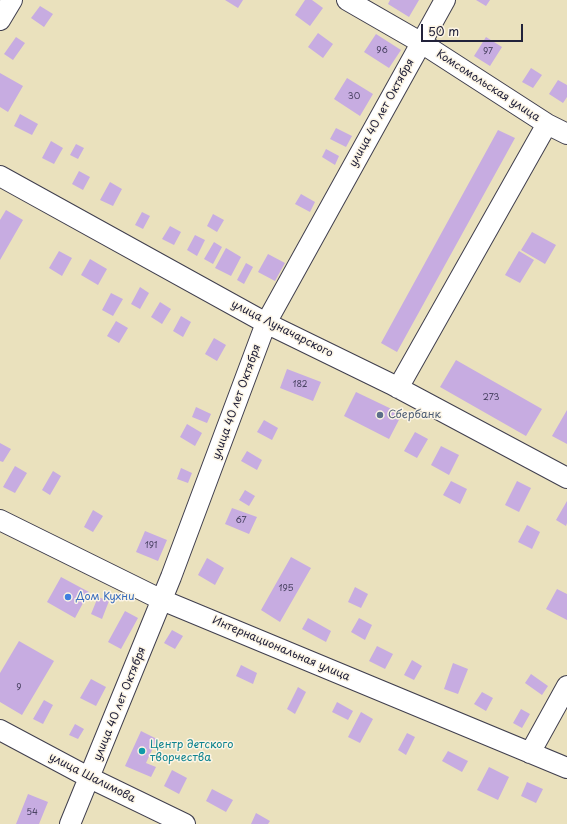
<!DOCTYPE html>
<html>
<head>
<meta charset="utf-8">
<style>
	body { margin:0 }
	#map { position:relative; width:567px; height:824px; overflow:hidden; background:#eae1bd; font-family:"Playpen Sans",sans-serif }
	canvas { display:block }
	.scale { position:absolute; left:421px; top:24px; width:102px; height:18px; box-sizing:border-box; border:2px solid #22223b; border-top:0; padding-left:5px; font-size:12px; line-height:14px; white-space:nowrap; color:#22223b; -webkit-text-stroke:3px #fcf5e5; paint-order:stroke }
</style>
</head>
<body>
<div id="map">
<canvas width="567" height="824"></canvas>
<div class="scale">50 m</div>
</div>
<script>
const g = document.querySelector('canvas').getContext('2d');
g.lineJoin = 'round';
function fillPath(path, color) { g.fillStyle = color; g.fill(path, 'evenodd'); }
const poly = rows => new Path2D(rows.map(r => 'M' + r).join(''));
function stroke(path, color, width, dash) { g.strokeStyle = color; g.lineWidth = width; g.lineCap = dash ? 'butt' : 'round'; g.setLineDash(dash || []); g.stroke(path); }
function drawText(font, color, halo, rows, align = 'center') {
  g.font = font + ' "Playpen Sans",sans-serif'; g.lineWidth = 3; g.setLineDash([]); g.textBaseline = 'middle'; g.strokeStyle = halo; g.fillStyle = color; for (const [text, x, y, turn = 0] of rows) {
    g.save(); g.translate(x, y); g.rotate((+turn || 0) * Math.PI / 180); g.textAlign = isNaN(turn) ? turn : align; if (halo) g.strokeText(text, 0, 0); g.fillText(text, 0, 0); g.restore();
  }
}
const building = poly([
	[225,0,243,0,238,8],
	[305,0,312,0,323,8,310,26,295,15],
	[390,0,419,0,409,17,388,4],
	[476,0,490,0,486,6],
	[40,6,53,14,44,27,31,18],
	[318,33,333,44,323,58,308,47],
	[376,34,401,50,389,68,364,52],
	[16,37,25,43,13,60,4,54],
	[486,37,502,47,490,66,474,56],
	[531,68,542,75,533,88,522,82],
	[0,73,23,86,8,112,0,107],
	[347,78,373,94,360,116,334,99],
	[558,80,567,85,567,97,563,103,549,94],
	[20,114,38,124,32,135,14,126],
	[336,128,352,136,346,147,330,139],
	[498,130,515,138,397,352,381,343],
	[51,141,63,148,54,164,42,158],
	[76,144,84,148,78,159,70,155],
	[326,149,339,156,335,165,322,157],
	[79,171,90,177,83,190,72,184],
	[110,182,122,189,113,206,100,200],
	[301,194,315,202,310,212,295,204],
	[6,210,23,220,0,260,0,220],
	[142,212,150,216,143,229,135,225],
	[213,214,224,220,217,232,207,226],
	[170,226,181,232,174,245,162,239],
	[532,232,556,245,545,264,521,250],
	[195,235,205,240,197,256,187,250],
	[214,242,222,247,213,264,204,259],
	[226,248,241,257,231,276,215,268],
	[59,251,72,258,62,276,49,268],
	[519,251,534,260,520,283,505,275],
	[268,254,285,263,275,281,258,272],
	[90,259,107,269,98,285,81,275],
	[246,263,253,267,244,284,237,280],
	[140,287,149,293,140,309,131,304],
	[111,293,123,299,113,316,102,310],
	[160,302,171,309,162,324,151,317],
	[181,316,191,322,183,337,173,331],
	[116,321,128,328,119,343,107,336],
	[214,338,226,345,217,361,205,354],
	[456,360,542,409,526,436,440,387],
	[287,369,321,382,313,401,280,388],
	[356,392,402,414,389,439,344,416],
	[196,407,211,414,207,423,192,417],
	[567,410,567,444,552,436],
	[264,420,278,428,272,440,257,432],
	[187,424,202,433,195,446,180,437],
	[415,432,428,439,417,458,404,451],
	[0,443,11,449,3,462,0,461],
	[441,446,459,455,449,475,431,465],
	[247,451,262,460,257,470,241,461],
	[15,466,27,473,15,493,3,487],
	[181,468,192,473,188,483,177,479],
	[53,471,61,476,50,495,42,490],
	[451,481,467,489,460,504,443,495],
	[517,481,531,488,519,512,505,505],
	[245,490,255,496,249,506,239,500],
	[567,501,567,523,566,526,556,520],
	[232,508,257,517,249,534,225,524],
	[93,510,103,516,93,532,84,527],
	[527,525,540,532,532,549,518,542],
	[145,531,167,540,158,561,136,552],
	[291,557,311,568,280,622,261,610],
	[207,558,224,568,215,585,198,575],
	[61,577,89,592,75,618,47,602],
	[355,587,368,594,361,608,348,602],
	[557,589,567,594,567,620,546,609],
	[98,597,109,601,102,619,91,614],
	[125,611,138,618,121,649,108,642],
	[308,618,331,631,326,642,302,629],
	[359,618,372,625,365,640,351,632],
	[172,630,183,636,175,649,164,643],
	[19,641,54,661,22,715,0,702,0,673],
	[377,646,393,654,385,669,369,661],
	[412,660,422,666,414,680,404,675],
	[453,663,468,669,458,694,444,689],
	[241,665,257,673,253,684,236,676],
	[531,674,548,686,542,695,525,683],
	[91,679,106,687,96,706,80,698],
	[298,687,306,692,295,714,287,709],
	[482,692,493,698,486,711,474,704],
	[44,700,53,705,43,724,33,719],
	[337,702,353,711,348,720,332,712],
	[521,709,530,714,522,728,513,723],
	[361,712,373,719,360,743,348,737],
	[75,724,84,729,78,739,69,735],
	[141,731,157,739,146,763,156,767,151,777,125,766],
	[407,733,415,737,406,755,398,750],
	[448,751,468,761,462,772,442,761],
	[489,767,509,777,498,800,477,790],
	[172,770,187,778,179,794,164,786],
	[527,782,543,789,536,803,521,796],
	[212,789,233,800,226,812,206,801],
	[28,794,48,802,39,824,16,824],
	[256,813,270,821,268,824,251,824]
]);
const minor = poly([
	[347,0,420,42,547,124,567,134],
	[0,20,12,0],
	[0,176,266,323,391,384,567,478],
	[398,388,547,124],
	[0,520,162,600,567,768],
	[0,730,90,778,185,824],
	[530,753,567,686],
	[70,824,171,577,266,323,445,0]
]);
const markers = [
	[380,415,4,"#5c6f8a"],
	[68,597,4,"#3f7fe0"],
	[142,751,4,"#0f9aa8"]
];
const numberNames = [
	["96",382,51],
	["97",488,52],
	["30",354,97],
	["182",300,385],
	["273",491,398],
	["67",241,521],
	["191",151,546],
	["195",286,589],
	["9",19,688],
	["54",32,813]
];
const streetNames = [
	["Комсомольская улица",488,86,33],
	["улица 40 лет Октября",382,113,-61],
	["улица Луначарского",282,329,27],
	["улица 40 лет Октября",237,402,-70],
	["Интернациональная улица",281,649,23],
	["улица 40 лет Октября",120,704,-68],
	["улица Шалимова",92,778,27]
];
const serviceNames = [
	["Сбербанк",388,415]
];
const shopNames = [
	["Дом Кухни",76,597]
];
const cultureNames = [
	["Центр детского",150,745],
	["творчества",150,758]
];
fillPath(building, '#c7ace1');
stroke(minor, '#403f4e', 22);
stroke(minor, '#fff', 20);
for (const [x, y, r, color] of markers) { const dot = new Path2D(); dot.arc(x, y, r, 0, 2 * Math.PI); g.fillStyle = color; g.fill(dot); stroke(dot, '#fcf5e5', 1.5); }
drawText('9px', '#4b4464', null, numberNames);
drawText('11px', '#22223b', '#fcf5e5', streetNames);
drawText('11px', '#4e5e75', '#fcf5e5', serviceNames, 'left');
drawText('11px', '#366cbe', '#fcf5e5', shopNames, 'left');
drawText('11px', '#0d838f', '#fcf5e5', cultureNames, 'left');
</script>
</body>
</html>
